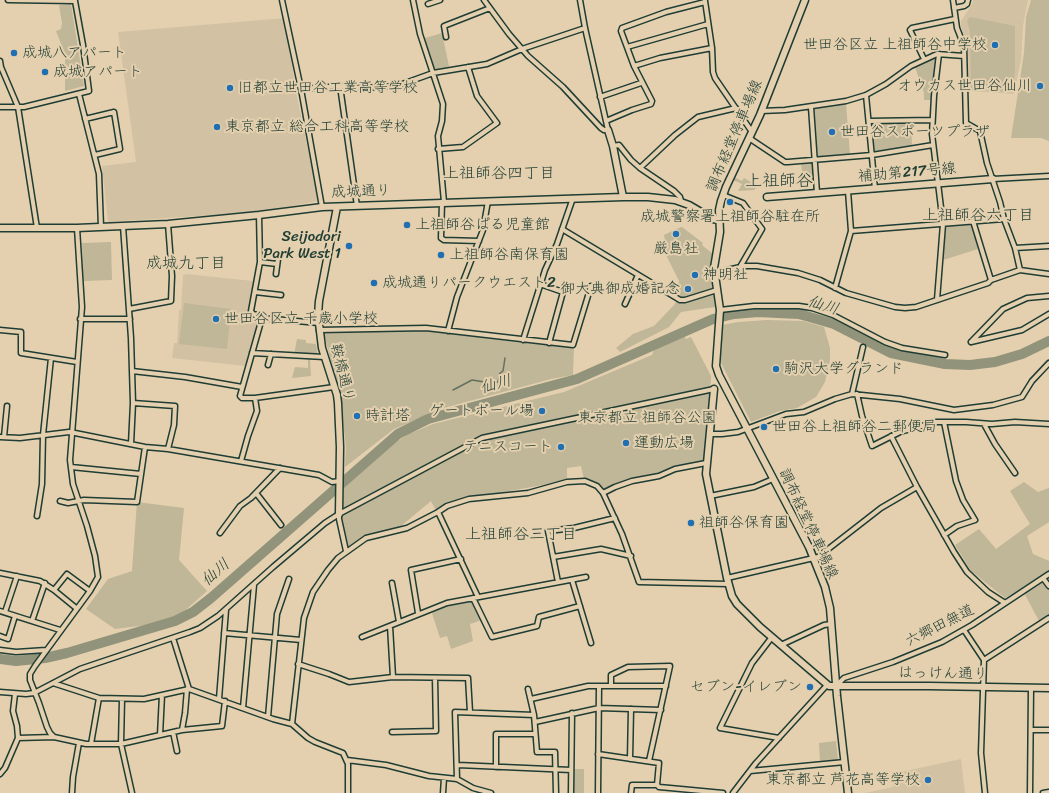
<!DOCTYPE html>
<html>
<head>
<meta charset="utf-8">
<style>
	body { margin:0 }
	canvas { display:block; background:#e4d0ae }
</style>
</head>
<body>
<canvas width="1049" height="793"></canvas>
<script>
const g = document.querySelector('canvas').getContext('2d');
g.lineJoin = 'round';
function fillPath(path, color) { g.fillStyle = color; g.fill(path, 'evenodd'); }
const poly = rows => new Path2D(rows.map(r => 'M' + r).join(''));
function stroke(path, color, width, dash) { g.strokeStyle = color; g.lineWidth = width; g.lineCap = dash ? 'butt' : 'round'; g.setLineDash(dash || []); g.stroke(path); }
function drawText(font, color, halo, rows, align = 'center') {
  g.font = font + ' Sriracha,"Klee One",sans-serif'; g.lineWidth = 4; g.setLineDash([]); g.textBaseline = 'middle'; g.strokeStyle = halo; g.fillStyle = color; for (const [text, x, y, turn = 0] of rows) {
    g.save(); g.translate(x, y); g.rotate((+turn || 0) * Math.PI / 180); g.textAlign = isNaN(turn) ? turn : align; if (halo) g.strokeText(text, 0, 0); g.fillText(text, 0, 0); g.restore();
  }
}
const built = poly([
	[973,0,1028,0,1023,26,1021,60,1014,94,969,91,968,47,961,26,961,21,972,4],
	[285,18,296,92,319,201,258,212,108,222,102,166,136,162,118,32],
	[187,274,253,281,247,318,259,320,245,366,172,358,174,343,177,343,179,310,181,310,183,275],
	[961,759,965,793,865,793,893,787,891,774]
]);
const green = poly([
	[1031,0,1049,0,1049,141,1041,138,1011,138,1024,53,1026,17],
	[71,4,84,86,65,91,65,54,56,31,61,29,62,23,59,5],
	[970,17,1015,26,1015,73,1011,92,971,89,970,31,967,21],
	[442,33,450,71,434,74,422,39],
	[937,56,932,100,924,100,924,93,915,67],
	[846,104,850,155,817,158,813,109],
	[911,123,912,146,875,151,873,150,872,126,875,124],
	[801,163,811,163,812,164,814,180,803,180],
	[734,177,742,181,744,178,758,186,754,190,738,191,742,184,733,180],
	[968,224,972,226,978,249,943,260,945,227,947,226],
	[681,227,682,227,703,243,702,245,713,254,711,268,715,307,681,312,669,327,620,352,616,348,633,334,654,326,674,305,680,295,679,281,663,249,666,246,664,235],
	[111,242,112,280,83,281,82,243],
	[184,303,231,309,227,349,179,344],
	[767,320,803,321,824,327,830,348,830,360,825,382,816,397,797,408,780,411,751,422,720,361,722,325,738,322],
	[425,330,508,341,574,348,573,375,551,379,444,408,394,429,345,467,346,446,339,394,324,333],
	[683,334,686,339,691,337,711,376,709,426,705,460,701,462,661,474,627,481,605,491,584,479,581,466,567,468,567,479,543,485,487,495,465,497,436,511,431,501,401,526,364,537,349,548,342,522,342,489,394,443,409,434,433,424,564,392,652,355,654,349],
	[297,339,306,340,306,343,316,344,318,356,294,355],
	[308,359,310,359,311,376,292,378,295,367,308,368],
	[1024,482,1038,492,1049,488,1049,522,1027,536,1033,554,1049,561,1049,615,1039,621,1022,589,1005,598,971,571,955,545,979,529,996,549,1030,524,1010,491],
	[137,502,184,508,179,560,207,591,172,622,115,629,86,609,108,579,132,571],
	[472,600,482,620,470,624,473,641,451,649,447,636,440,638,431,610,448,604],
	[836,741,838,760,820,761,819,743],
	[573,769,584,769,584,793,573,793]
]);
const stream = poly([
	[453,390,472,380,491,383,498,382,500,373,503,371,505,358]
]);
const river = poly([
	[0,659,16,661,45,658,67,653,175,621,193,612,211,598,398,434,428,419,577,379,713,319,734,314,758,312,799,314,834,324,891,353,945,364,970,365,995,362,1022,354,1049,341]
]);
const street = poly([
	[8,0,75,1],
	[282,0,301,89,322,207],
	[413,0,420,34,443,104,442,121,438,136,444,202],
	[484,0,509,34,528,56,563,87,601,128,604,130,608,130,585,28,580,0],
	[953,0,957,28,964,46,966,123,980,131,987,163,1000,202,1004,219,1015,248,1020,270],
	[705,1,712,48,713,72,715,78,752,132],
	[428,4,440,0],
	[954,8,964,6,967,4,968,0],
	[446,37,444,26,490,8],
	[627,47,708,24],
	[924,59,910,30,912,28,955,19],
	[0,61,1,67,18,107,37,228],
	[634,66,660,58,712,48],
	[340,86,357,206],
	[301,89,340,86,361,88,397,86,433,73,487,64,522,49,585,28],
	[79,94,99,174,101,227],
	[866,95,875,189],
	[600,97,641,83],
	[0,107,24,107,89,91,83,45,75,1],
	[811,107,817,193],
	[761,111,785,110,846,101,866,95,886,84,911,66,937,54,964,56],
	[85,119,114,112,120,149,95,155],
	[606,121,632,110,651,104,652,101,634,66,621,31,622,28,666,12,705,2],
	[869,121,932,120],
	[749,138,785,162,788,162,872,155,933,145],
	[613,146,619,145,631,160,640,168,674,191,680,197,681,201],
	[438,149,463,147,497,123,477,96,468,67],
	[640,168,675,135,698,117,736,108],
	[993,179,1049,176],
	[723,195,743,203,762,229,740,267],
	[442,202,441,238,444,240,479,241],
	[973,221,991,280],
	[123,226,131,338,133,403,131,444],
	[77,228,82,307,70,460,73,484,87,526,95,556,98,577,90,591,35,666,30,674,30,680,39,703,47,727,50,733,54,737,86,744,121,744,182,730,185,713,187,689],
	[562,229,680,300,685,300,717,290],
	[851,231,1004,219],
	[1015,248,1049,246],
	[260,262,277,264],
	[714,273,745,266,757,266,798,273,820,280,846,293,895,307,905,308,916,307,988,283,991,280,1020,270,1049,274],
	[276,274,278,259],
	[540,284,563,292,549,343],
	[835,288,851,231,848,191],
	[255,292,281,295],
	[937,300,943,224,932,134,934,96,939,54],
	[625,304,638,275],
	[129,309,171,301,172,276,168,224],
	[720,310,754,306,799,306,812,308,833,315,885,342,902,348,945,355],
	[262,318,319,323],
	[80,319,130,319],
	[0,330,21,332,21,353,77,362],
	[319,330,426,328,573,345,591,286],
	[448,331,457,297,483,230,488,201],
	[523,340,545,270,557,244,573,198],
	[971,342,1003,309,1027,298,1049,296],
	[971,342,1022,330,1049,314],
	[252,353,324,357],
	[268,365,271,354],
	[132,371,185,377,242,387],
	[852,394,863,347],
	[857,394,862,416,872,446,900,432,936,422,966,422,992,424,1015,422,1049,424],
	[255,398,334,387],
	[133,403,175,406,174,425,168,449],
	[944,422,956,481,963,500,975,520,957,526,944,535],
	[984,424,995,444,1015,473],
	[711,434,722,434,738,432,786,414,804,412,835,399,852,394,900,399,954,410,993,405,1022,397,1032,381,1049,363],
	[891,436,917,487,954,552,967,572,988,592,1005,603],
	[0,437,20,438,69,432,75,433,145,447,168,449,319,475,332,482,340,481],
	[4,437,7,406],
	[241,461,248,436,257,411,255,398,242,398,240,396,262,318,261,316,253,314,251,311,260,262,259,215],
	[71,467,141,474],
	[256,493,281,525],
	[603,493,615,487,632,481,659,476,675,469,706,463],
	[710,496,754,487,773,479],
	[60,501,68,503,84,500,137,502,145,447],
	[438,512,478,597],
	[339,514,339,519,346,551],
	[37,516,42,484,43,435,51,358],
	[220,533,240,506,251,498,280,468],
	[553,557,601,549,631,556],
	[0,573,40,581,54,590,76,608],
	[727,578,818,557,881,508,917,487],
	[1043,578,1049,586],
	[572,580,591,643],
	[558,582,548,531,574,528,615,518],
	[392,583,399,622],
	[54,590,67,574,90,591],
	[473,598,492,637,537,626,539,617,580,606],
	[0,611,60,630],
	[5,612,17,576],
	[418,613,411,570,461,559],
	[32,621,45,583],
	[390,626,393,677],
	[964,630,984,660,981,753,985,793],
	[224,633,301,640],
	[0,636,8,639,15,616],
	[362,637,447,603,586,577],
	[772,637,752,663,720,728,779,738],
	[173,638,189,689],
	[781,645,824,625,831,624],
	[0,650,16,652,46,650],
	[984,660,1049,618],
	[298,664,329,674,349,682,393,677,468,678,470,712],
	[53,683,99,698,144,699,189,689,273,719,292,724,308,738,315,742,343,753,348,764,348,793],
	[611,686,611,675,628,667,670,666,649,761],
	[836,686,844,678,893,662,942,642,972,625,1049,574],
	[528,689,534,715,537,752,555,752,556,793],
	[0,692,26,694,34,693,80,669,190,632,200,628,218,616,273,567,325,523,339,514,482,438,714,389],
	[122,699,121,744,132,793],
	[219,699,226,610],
	[531,699,588,686,666,686],
	[243,708,254,585],
	[268,717,277,614,289,579],
	[535,722,599,708,661,710],
	[292,724,304,618,313,592,328,570,338,558,366,538,407,528,438,512,447,506,469,499,528,493,567,482,585,481,597,486,603,493,622,534,639,582,728,584],
	[182,730,222,726,225,701],
	[1031,730,1049,730],
	[173,732,177,751],
	[392,732,436,731,435,678],
	[160,735,162,695],
	[18,738,54,737],
	[91,744,99,698],
	[598,754,659,763,657,785],
	[630,759,631,709],
	[347,760,386,765,429,776,457,779,473,788,491,793],
	[458,765,571,770],
	[496,767,496,734,535,734],
	[750,771,845,762],
	[0,774,5,768,18,738,17,726,13,711,15,694],
	[457,779,455,712,534,715],
	[72,793,73,777,79,743],
	[443,793,444,778],
	[571,793,572,713],
	[598,793,599,686],
	[631,793,632,785,657,785,659,787,670,788,723,793],
	[733,793,756,763,827,685],
	[1030,793,1031,688],
	[1043,793,1049,792]
]);
const secondary = poly([
	[805,0,760,115,726,187,721,201,719,210,720,232,714,268,720,310,716,366,719,375,809,547,825,587,830,608,837,696,848,793],
	[608,130,613,146,623,197],
	[767,197,993,179],
	[337,207,319,301,318,315,322,348,337,395,338,403,340,447,339,514],
	[0,228,77,228,168,224,259,215,322,207,623,197,648,197,675,200,689,205,713,219,719,220],
	[714,389,706,474,727,578,732,596,737,604,760,627,829,686,929,686,1049,688]
]);
const markers = [
	[995,45,4,"#1f6fb2"],
	[14,53,4,"#1f6fb2"],
	[45,72,4,"#1f6fb2"],
	[1040,86,4,"#1f6fb2"],
	[230,88,4,"#1f6fb2"],
	[217,127,4,"#1f6fb2"],
	[832,132,4,"#1f6fb2"],
	[730,202,4,"#1f6fb2"],
	[407,225,4,"#1f6fb2"],
	[676,234,4,"#1f6fb2"],
	[349,246,4,"#1f6fb2"],
	[441,255,4,"#1f6fb2"],
	[695,275,4,"#1f6fb2"],
	[374,283,4,"#1f6fb2"],
	[688,289,4,"#1f6fb2"],
	[216,319,4,"#1f6fb2"],
	[776,369,4,"#1f6fb2"],
	[542,411,4,"#1f6fb2"],
	[357,416,4,"#1f6fb2"],
	[764,427,4,"#1f6fb2"],
	[626,443,4,"#1f6fb2"],
	[561,447,4,"#1f6fb2"],
	[691,523,4,"#1f6fb2"],
	[810,687,4,"#1f6fb2"],
	[928,780,4,"#1f6fb2"]
];
const poiNames = [
	["世田谷区立 上祖師谷中学校",987,45,"right"],
	["成城八アパート",22,53],
	["成城アパート",53,72],
	["オウカス世田谷仙川",1032,86,"right"],
	["旧都立世田谷工業高等学校",238,88],
	["東京都立 総合工科高等学校",225,127],
	["世田谷スポーツプラザ",840,132],
	["成城警察署上祖師谷駐在所",730,217,"center"],
	["上祖師谷ぱる児童館",415,225],
	["Seijodori",341,237,"right"],
	["Park West 1",341,254,"right"],
	["厳島社",676,249,"center"],
	["上祖師谷南保育園",449,255],
	["神明社",703,275],
	["成城通りパークウエスト2",382,283],
	["御大典御成婚記念",680,289,"right"],
	["世田谷区立 千歳小学校",224,319],
	["駒沢大学グランド",784,369],
	["ゲートボール場",534,411,"right"],
	["時計塔",365,416],
	["世田谷上祖師谷二郵便局",772,427],
	["運動広場",634,443],
	["テニスコート",553,447,"right"],
	["祖師谷保育園",699,523],
	["セブン-イレブン",802,687,"right"],
	["東京都立 芦花高等学校",920,780,"right"]
];
const streetNames = [
	["調布経堂停車場線",735,136,-67],
	["補助第217号線",907,173,-5],
	["成城通り",361,192,-2],
	["鞍橋通り",342,373,76],
	["調布経堂停車場線",808,524,65],
	["六郷田無道",940,626,-27],
	["はっけん通り",943,674,1]
];
const parkNames = [
	["東京都立 祖師谷公園",647,418]
];
const neighbourhoodNames = [
	["上祖師谷四丁目",499,174],
	["上祖師谷六丁目",978,216],
	["成城九丁目",186,264],
	["上祖師谷三丁目",521,535]
];
const waterNames = [
	["仙川",823,306,17],
	["仙川",496,385,-15],
	["仙川",216,573,-41]
];
const quarterNames = [
	["上祖師谷",779,182]
];
fillPath(built, '#d2c2a3');
fillPath(green, '#c0b698');
stroke(stream, '#63715e', 1.5);
stroke(river, '#91937a', 10);
stroke(street, '#1f3d34', 7);
stroke(secondary, '#1f3d34', 9);
stroke(street, '#e4d0ae', 4);
stroke(secondary, '#e4d0ae', 6);
for (const [x, y, r, color] of markers) { const dot = new Path2D(); dot.arc(x, y, r, 0, 2 * Math.PI); g.fillStyle = color; g.fill(dot); stroke(dot, '#e4d0ae', 1.5); }
drawText('15px', '#1f3d34', '#e4d0ae', poiNames, 'left');
drawText('15px', '#1f3d34', '#e4d0ae', streetNames);
drawText('15px', '#274339', '#e4d0ae', parkNames);
drawText('16px', '#1f3d34', '#e4d0ae', neighbourhoodNames);
drawText('italic 16px', '#2a463b', '#e4d0ae', waterNames);
drawText('17px', '#1f3d34', '#e4d0ae', quarterNames);
</script>
</body>
</html>
